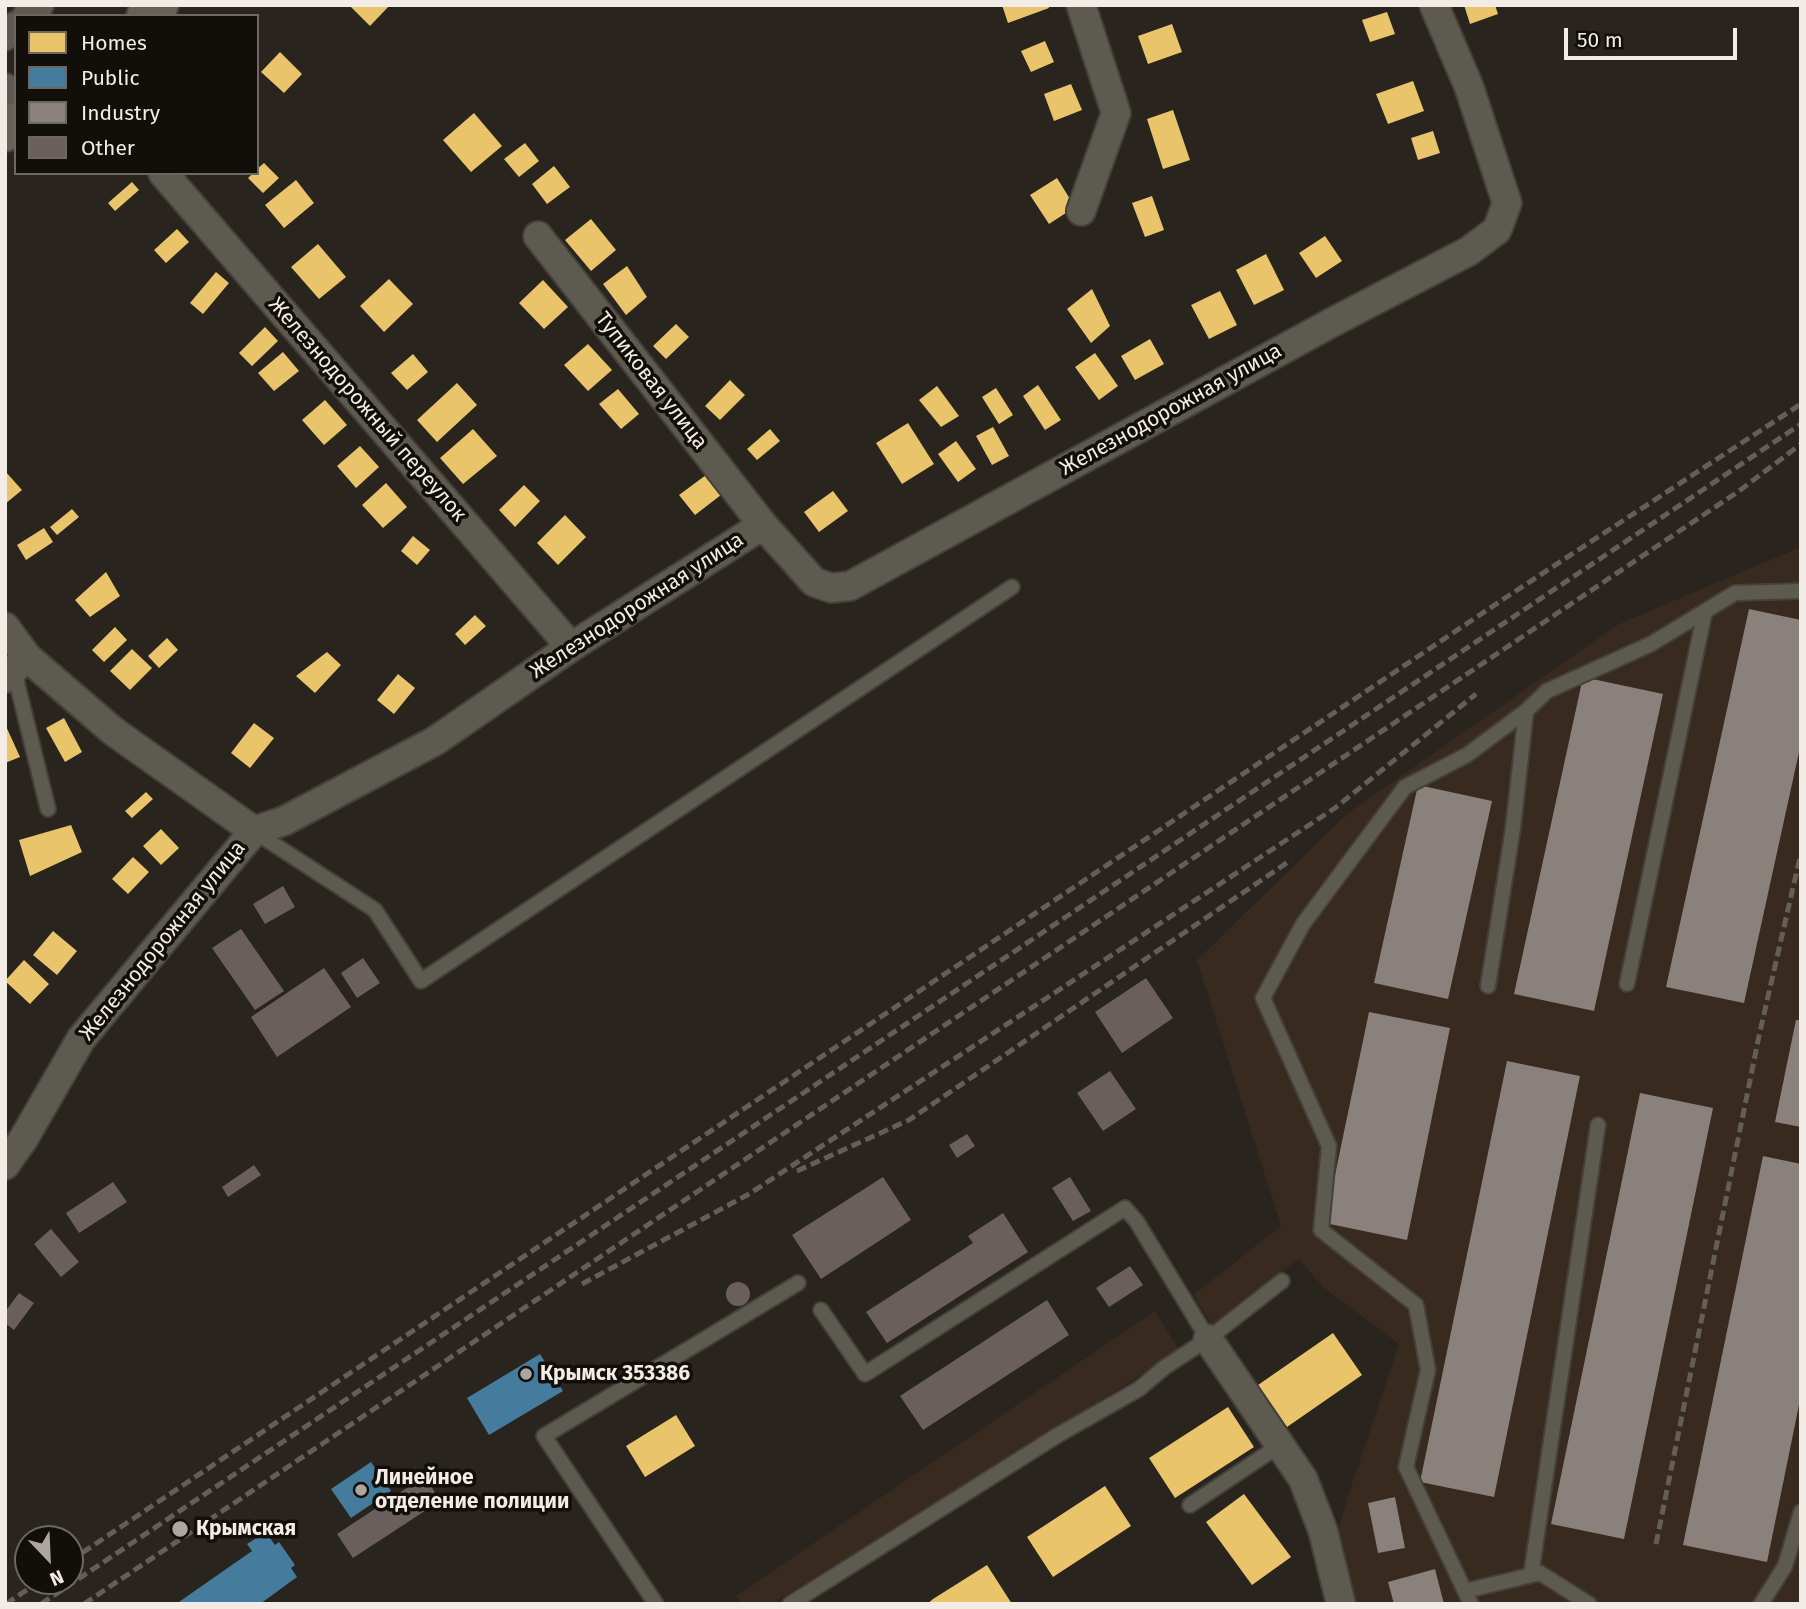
<!DOCTYPE html>
<html>
<head>
<meta charset="utf-8">
<style>
	body { margin:0 }
	#map { position:relative; width:1806px; height:1609px; overflow:hidden; background:#2a241f; font-family:"Fira Sans",sans-serif }
	canvas { display:block }
	.frame { position:absolute; inset:0; border:7px solid #f3ece6; pointer-events:none }
	.legend { position:absolute; left:14px; top:14px; width:245px; height:161px; box-sizing:border-box; background:#120e0a; border:2px solid #6c6762; margin:0; padding:9px 12px; list-style:none; font-size:21px; color:#f3ece6 }
	.legend li { display:flex; align-items:center; gap:14px; height:35px }
	.legend b { width:35px; border:2px solid #6c6762 }
	.north { position:absolute; left:14px; top:1525px; width:70px; height:70px; box-sizing:border-box; background:#120e0a; border:2px solid #6c6762; border-radius:50%; rotate:157deg; font-size:19px; font-weight:700; line-height:28px; text-align:center; color:#f3ece6 }
	.north::after { content:''; display:block; margin:auto; width:24px; height:32px; background:#ada6a0; clip-path:polygon(50% 0,100% 100%,50% 72%,0 100%) }
	.scale { position:absolute; left:1564px; top:28px; width:173px; height:32px; box-sizing:border-box; border:4px solid #f3ece6; border-top:0; padding-left:9px; font-size:21px; line-height:24px; white-space:nowrap; color:#f3ece6; -webkit-text-stroke:5px #120e0a; paint-order:stroke }
</style>
</head>
<body>
<div id="map">
<canvas width="1806" height="1609"></canvas>
<div class="frame"></div>
<ul class="legend">
<li><b style="height:19px;background:#e9c46a"></b>Homes</li>
<li><b style="height:19px;background:#457b9d"></b>Public</li>
<li><b style="height:19px;background:#8a817c"></b>Industry</li>
<li><b style="height:19px;background:#6a5f5d"></b>Other</li>
</ul>
<div class="north">N</div>
<div class="scale">50 m</div>
</div>
<script>
const g = document.querySelector('canvas').getContext('2d');
g.lineJoin = 'round';
function fillPath(path, color) { g.fillStyle = color; g.fill(path, 'evenodd'); }
const poly = rows => new Path2D(rows.map(r => 'M' + r).join(''));
function stroke(path, color, width, dash) { g.strokeStyle = color; g.lineWidth = width; g.lineCap = dash ? 'butt' : 'round'; g.setLineDash(dash || []); g.stroke(path); }
function drawText(font, color, halo, rows, align = 'center') {
  g.font = font + ' "Fira Sans",sans-serif'; g.lineWidth = 7; g.setLineDash([]); g.textBaseline = 'middle'; g.strokeStyle = halo; g.fillStyle = color; for (const [text, x, y, turn = 0] of rows) {
    g.save(); g.translate(x, y); g.rotate((+turn || 0) * Math.PI / 180); g.textAlign = isNaN(turn) ? turn : align; if (halo) g.strokeText(text, 0, 0); g.fillText(text, 0, 0); g.restore();
  }
}
const built = poly([
	[1801,547,1801,1604,1351,1604,1335,1543,1347,1499,1399,1344,1323,1287,1299,1259,1213,1326,1193,1295,1281,1226,1197,960,1348,813,1619,624],
	[1155,1311,1180,1351,772,1604,741,1604,736,1596]
]);
const homes = poly([
	[349,5,390,5,370,26],
	[1002,5,1048,5,1049,8,1008,23],
	[1464,5,1495,5,1498,14,1470,24],
	[1387,12,1395,34,1370,42,1362,20],
	[1172,24,1182,52,1148,64,1138,36],
	[1045,41,1054,62,1031,72,1021,51],
	[280,52,302,74,284,93,261,72],
	[1413,81,1424,111,1388,124,1376,94],
	[1071,84,1082,110,1054,121,1044,94],
	[1173,110,1190,160,1163,169,1147,119],
	[474,113,502,146,471,172,443,140],
	[1433,131,1440,153,1418,160,1411,138],
	[525,143,539,161,519,177,504,159],
	[264,163,279,178,263,193,248,178,253,173,257,173,257,169],
	[554,166,570,187,547,204,532,184],
	[1057,178,1075,207,1049,224,1030,195],
	[296,180,314,203,284,228,265,205],
	[132,182,139,190,115,211,108,203],
	[1152,196,1164,230,1145,237,1132,203],
	[591,219,616,250,591,271,565,240],
	[177,229,189,242,166,263,154,250],
	[1325,236,1342,261,1316,278,1299,253],
	[318,244,346,277,319,299,291,267],
	[1266,254,1284,290,1254,305,1236,270],
	[627,266,647,297,626,315,603,284],
	[216,272,229,283,203,314,190,303],
	[389,279,413,304,384,332,360,306],
	[543,280,568,307,544,329,519,303],
	[1092,289,1110,326,1091,343,1067,309],
	[1220,291,1237,325,1209,339,1191,305],
	[676,324,689,337,666,359,653,346],
	[265,327,278,341,252,366,239,353],
	[1150,339,1164,364,1135,380,1121,356],
	[588,344,612,370,588,391,564,365],
	[283,352,299,371,274,391,258,373],
	[1095,353,1118,386,1099,400,1075,367],
	[413,354,428,372,407,390,391,373],
	[730,380,745,395,720,420,705,406],
	[457,383,477,405,437,442,417,420],
	[1038,385,1061,420,1045,430,1023,396],
	[937,386,959,416,941,427,919,400],
	[996,388,1013,415,999,424,982,397],
	[618,389,639,414,621,429,599,404],
	[325,400,347,425,324,445,302,420],
	[908,423,934,464,902,484,876,443],
	[993,427,1009,456,992,465,976,436],
	[473,429,497,456,463,484,440,458],
	[770,429,780,441,757,460,747,449],
	[956,441,976,469,958,482,938,454],
	[360,446,379,467,356,488,337,466],
	[5,471,22,490,5,504],
	[706,475,721,495,695,515,679,495],
	[386,483,407,507,383,528,362,505],
	[524,485,540,501,515,527,499,510],
	[833,491,848,511,819,532,804,512],
	[72,509,79,517,57,535,50,527],
	[565,515,586,537,558,565,537,543],
	[44,528,53,542,26,560,17,545],
	[413,536,430,550,417,565,401,551],
	[106,572,120,596,90,617,75,600],
	[475,615,486,626,465,645,455,634],
	[115,627,127,640,104,662,92,650],
	[167,638,178,650,159,668,148,656],
	[132,649,152,668,130,690,110,671],
	[327,652,341,665,315,693,296,676],
	[398,674,415,688,394,714,377,700],
	[64,718,82,752,65,762,46,728],
	[254,723,274,738,250,768,231,753],
	[5,724,20,757,5,763],
	[146,792,153,799,132,818,125,811],
	[71,825,82,852,30,876,19,840],
	[161,829,179,848,161,865,143,846],
	[133,857,149,872,128,894,112,879],
	[53,931,77,951,57,975,33,955],
	[24,960,49,984,30,1004,5,981],
	[1333,1333,1362,1375,1287,1427,1258,1385],
	[1228,1407,1254,1447,1175,1498,1149,1458],
	[676,1415,695,1446,645,1477,626,1446],
	[1105,1486,1131,1526,1053,1577,1027,1537],
	[1244,1494,1291,1557,1252,1585,1206,1522],
	[987,1565,1012,1604,927,1604,933,1599]
]);
const public = poly([
	[540,1354,563,1391,489,1435,467,1398],
	[371,1462,391,1491,351,1518,331,1489],
	[266,1532,275,1545,279,1542,295,1565,291,1568,297,1577,260,1604,176,1604,252,1551,247,1544]
]);
const industry = poly([
	[1749,609,1801,620,1801,743,1744,1003,1666,987],
	[1583,677,1663,694,1594,1011,1514,994],
	[1418,785,1492,801,1448,999,1374,983],
	[1369,1012,1450,1028,1407,1240,1325,1223],
	[1796,1020,1801,1020,1801,1127,1775,1122],
	[1507,1061,1580,1076,1494,1497,1420,1482],
	[1640,1093,1713,1108,1624,1539,1551,1524],
	[1763,1156,1801,1164,1801,1395,1767,1562,1683,1545],
	[1395,1497,1405,1548,1378,1553,1368,1503],
	[1435,1569,1444,1604,1394,1604,1388,1582]
]);
const building = poly([
	[283,886,295,907,265,924,253,904],
	[241,929,284,991,255,1010,212,948],
	[363,958,380,983,357,998,341,973],
	[324,968,351,1007,277,1057,251,1017],
	[1146,978,1173,1018,1122,1053,1095,1012],
	[1110,1071,1136,1109,1103,1131,1077,1093],
	[967,1134,975,1146,957,1158,949,1145],
	[254,1165,261,1175,228,1197,222,1187],
	[883,1177,911,1220,821,1279,792,1235],
	[1070,1177,1091,1211,1073,1221,1052,1188],
	[113,1182,127,1202,79,1233,66,1213],
	[1003,1213,1028,1252,887,1343,866,1312,973,1243,968,1236],
	[51,1229,79,1262,61,1277,34,1244],
	[1130,1266,1143,1285,1109,1307,1096,1288],
	'726 1294a12 12 0 1 1 24 0a12 12 0 1 1-24 0Z',
	[19,1293,34,1303,14,1330,5,1323,5,1312],
	[1047,1300,1069,1335,923,1430,900,1396],
	[425,1476,440,1501,353,1558,337,1534]
]);
const service = poly([
	[14,671,48,809],
	[255,832,375,910,421,981,1012,587],
	[1627,984,1705,611],
	[1488,986,1513,828,1526,711],
	[821,1310,865,1374,1125,1208,1137,1222,1208,1339],
	[1190,1505,1280,1445],
	[1531,1575,1598,1125],
	[1465,1591,1540,1573,1589,1604],
	[656,1604,544,1436,798,1283],
	[790,1604,1058,1435,1139,1389,1165,1367,1208,1339,1282,1281],
	[1471,1604,1406,1467,1428,1370,1416,1305,1321,1230,1329,1146,1263,998,1303,924,1405,787,1467,755,1526,711,1547,691,1651,644,1735,593,1801,591],
	[1761,1604,1785,1566,1801,1512]
]);
const minor = poly([
	[27,16,39,5],
	[5,36,16,26],
	[5,88,16,107],
	[163,173,571,647],
	[1081,211,1116,113,1081,5],
	[538,236,763,525],
	[5,627,27,657,113,731,254,831],
	[5,678,27,657],
	[5,1165,24,1138,81,1039,254,831,284,821,435,741,571,647,763,525,814,582,831,588,850,586,1331,323,1469,251,1497,230,1507,203,1469,87,1434,5],
	[1208,1339,1303,1479,1323,1531,1341,1604]
]);
const trunk = poly([
	[146,16,159,5],
	[5,132,16,122]
]);
const rail = poly([
	[797,1171,909,1120,1291,860],
	[582,1284,749,1194,1335,808,1476,694],
	[1656,1544,1759,1036,1801,853],
	[70,1561,1505,598,1801,404],
	[6,1604,40,1581],
	[41,1604,1801,424],
	[84,1604,1739,491,1801,444]
]);
const markers = [
	[526,1374,7,"#ada6a0"],
	[361,1490,7,"#ada6a0"],
	[180,1529,9,"#ada6a0"]
];
const streetNames = [
	["Тупиковая улица",651,381,52],
	["Железнодорожный переулок",367,410,49],
	["Железнодорожная улица",1171,410,-29],
	["Железнодорожная улица",637,606,-33],
	["Железнодорожная улица",163,941,-51]
];
const poiNames = [
	["Крымск 353386",540,1374],
	["Линейное",375,1478],
	["отделение полиции",375,1502],
	["Крымская",196,1529]
];
fillPath(built, '#382a1e');
fillPath(homes, '#e9c46a');
fillPath(public, '#457b9d');
fillPath(industry, '#8a817c');
fillPath(building, '#6a5f5d');
stroke(service, '#45403c', 18);
stroke(minor, '#45403c', 32);
stroke(trunk, '#45403c', 42);
stroke(service, '#5d5a4f', 14);
stroke(minor, '#5d5a4f', 28);
stroke(trunk, '#676253', 38);
stroke(rail, '#635f57', 5, [10, 5]);
for (const [x, y, r, color] of markers) { const dot = new Path2D(); dot.arc(x, y, r, 0, 2 * Math.PI); g.fillStyle = color; g.fill(dot); stroke(dot, '#120e0a', 2.5); }
drawText('21px', '#f3ece6', '#120e0a', streetNames);
drawText('bold 21px', '#f3ece6', '#120e0a', poiNames, 'left');
</script>
</body>
</html>
